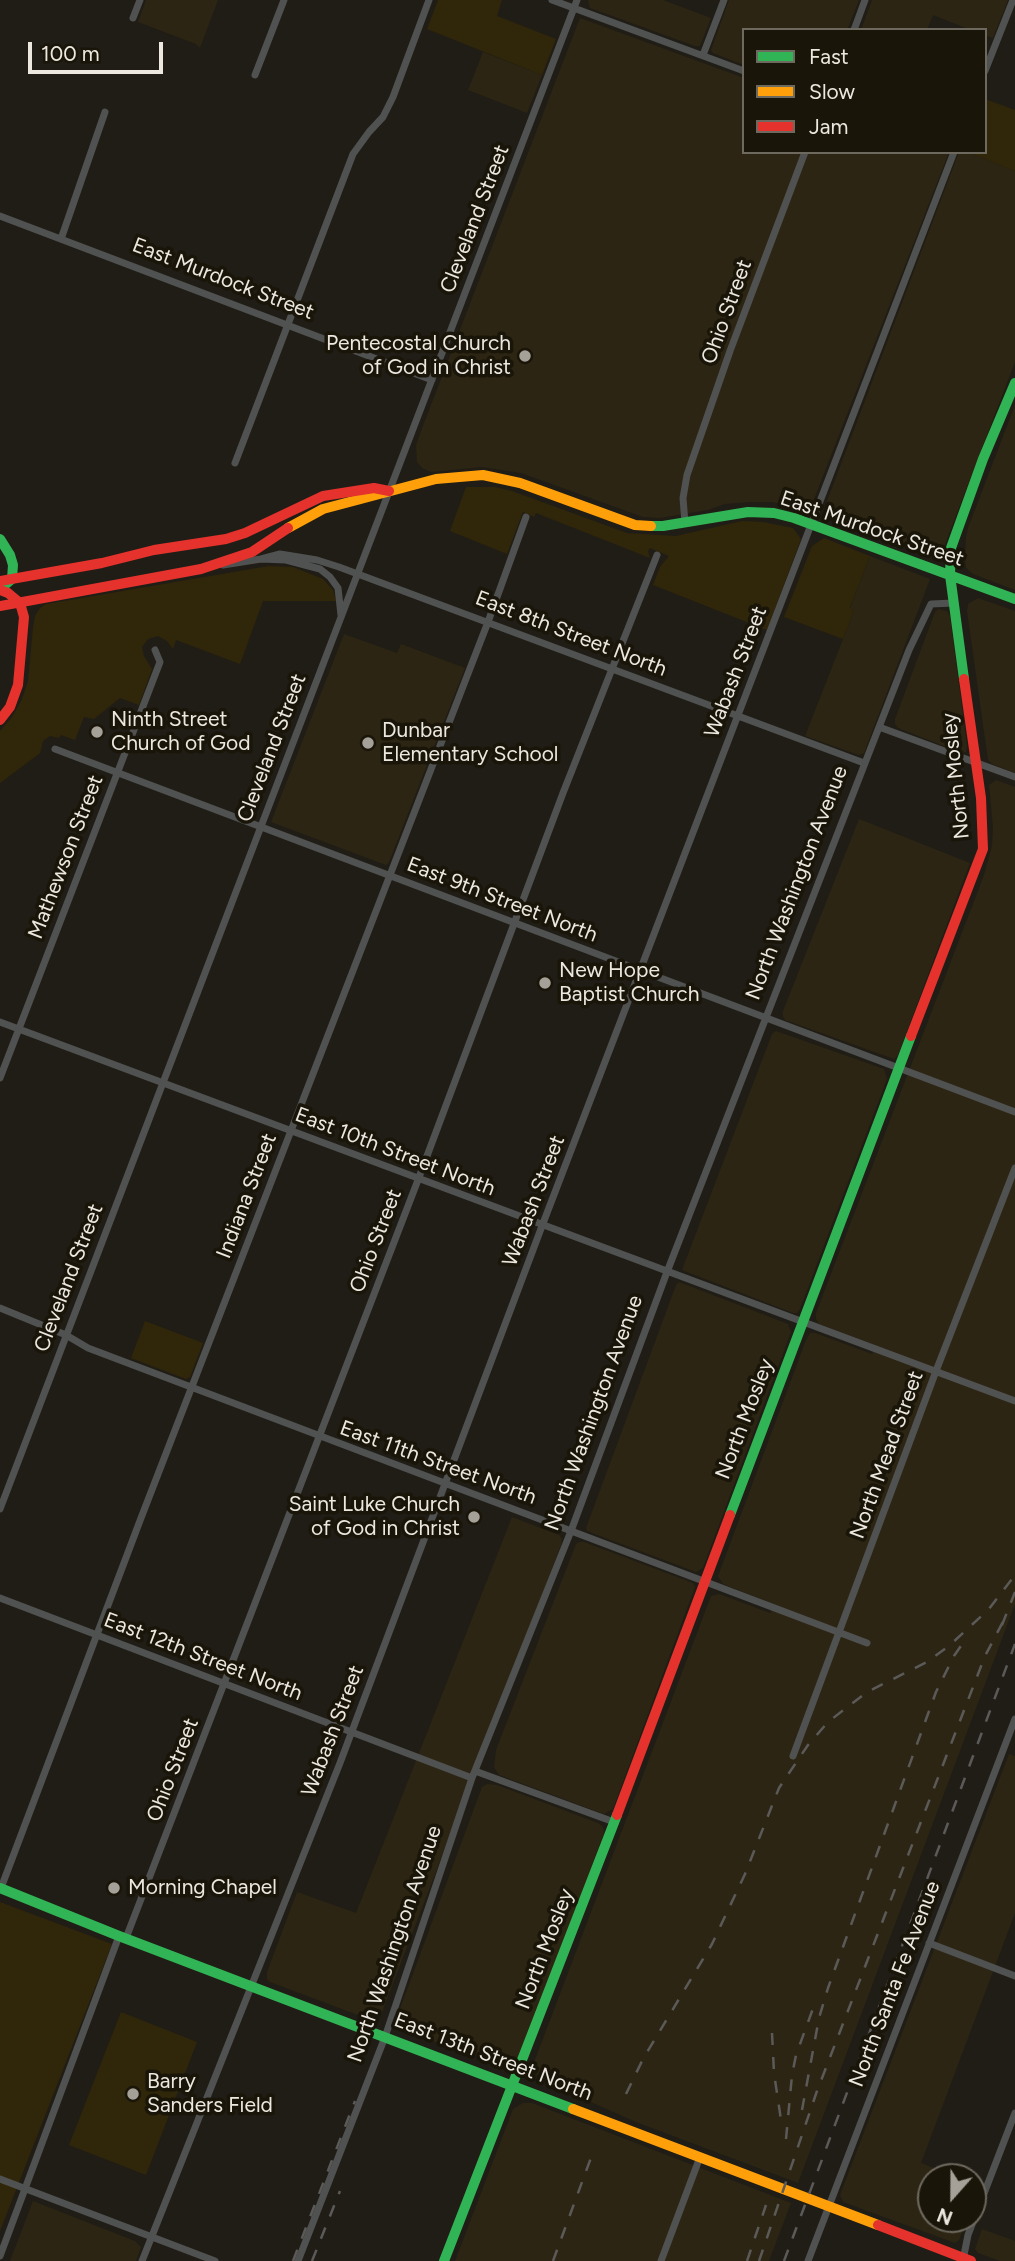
<!DOCTYPE html>
<html>
<head>
<meta charset="utf-8">
<style>
	body { margin:0 }
	#map { position:relative; width:1015px; height:2261px; overflow:hidden; background:#201d16; font-family:Figtree,sans-serif }
	canvas { display:block }
	.legend { position:absolute; left:742px; top:28px; width:245px; height:126px; box-sizing:border-box; background:#1a1509; border:2px solid #6e695f; margin:0; padding:9px 12px; list-style:none; font-size:21px; color:#ece8e0 }
	.legend li { display:flex; align-items:center; gap:14px; height:35px }
	.legend b { width:35px; border:2px solid #6e695f }
	.north { position:absolute; left:917px; top:2163px; width:70px; height:70px; box-sizing:border-box; background:#1a1509; border:2px solid #6e695f; border-radius:50%; rotate:201deg; font-size:19px; font-weight:700; line-height:28px; text-align:center; color:#ece8e0 }
	.north::after { content:''; display:block; margin:auto; width:24px; height:32px; background:#a5a199; clip-path:polygon(50% 0,100% 100%,50% 72%,0 100%) }
	.scale { position:absolute; left:28px; top:42px; width:135px; height:32px; box-sizing:border-box; border:4px solid #ece8e0; border-top:0; padding-left:9px; font-size:21px; line-height:24px; white-space:nowrap; color:#ece8e0; -webkit-text-stroke:5px #1a1509; paint-order:stroke }
</style>
</head>
<body>
<div id="map">
<canvas width="1015" height="2261"></canvas>
<ul class="legend">
<li><b style="height:9px;background:#30b455"></b>Fast</li>
<li><b style="height:9px;background:#ff9f0a"></b>Slow</li>
<li><b style="height:9px;background:#e5322d"></b>Jam</li>
</ul>
<div class="north">N</div>
<div class="scale">100 m</div>
</div>
<script>
const g = document.querySelector('canvas').getContext('2d');
g.lineJoin = 'round';
function fillPath(path, color) { g.fillStyle = color; g.fill(path, 'evenodd'); }
const poly = rows => new Path2D(rows.map(r => 'M' + r).join(''));
function stroke(path, color, width, dash) { g.strokeStyle = color; g.lineWidth = width; g.lineCap = dash ? 'butt' : 'round'; g.setLineDash(dash || []); g.stroke(path); }
function drawText(font, color, halo, rows, align = 'center') {
  g.font = font + ' Figtree,sans-serif'; g.lineWidth = 7; g.setLineDash([]); g.textBaseline = 'middle'; g.strokeStyle = halo; g.fillStyle = color; for (const [text, x, y, turn = 0] of rows) {
    g.save(); g.translate(x, y); g.rotate((+turn || 0) * Math.PI / 180); g.textAlign = isNaN(turn) ? turn : align; if (halo) g.strokeText(text, 0, 0); g.fillText(text, 0, 0); g.restore();
  }
}
const built = poly([
	[146,0,218,0,200,48,196,44,138,22],
	[588,0,663,0,711,18,700,46,695,46,590,8],
	[729,0,859,0,847,30,744,30,744,65,713,53,711,50],
	[872,0,1008,0,993,38,985,35,985,30,971,30,933,15,927,30,861,30],
	[580,18,744,78,744,152,949,152,811,507,806,509,772,502,750,502,725,504,708,510,660,518,643,517,521,473,482,467,431,472,422,468,417,462,416,445,421,431],
	[483,52,542,75,527,113,468,90],
	[959,152,967,152,1015,171,1015,362,942,552,931,558,829,519,824,509],
	[1015,405,1015,590,973,574,966,568,965,558,966,537,968,528],
	[870,556,930,579,864,753,859,755,805,736,854,611,850,609],
	[978,598,1015,611,1015,773,992,764,988,760,967,611,968,604],
	[938,609,947,611,950,616,967,746,966,752,962,753,898,728,895,724,895,719,935,612],
	[344,634,397,653,401,644,465,668,389,862,386,865,271,822],
	[996,780,1015,787,1015,1604,798,2183,636,2122,539,2079,533,2065,711,1596,719,1594,770,1613,774,1604,723,1584,718,1576,806,1340,810,1333,815,1333,872,1354,875,1345,819,1324,816,1319,816,1313,984,875,992,846,993,827,989,785],
	[859,819,970,863,898,1055,894,1059,785,1020,783,1016,783,1011],
	[776,1031,884,1069,887,1079,800,1309,797,1313,793,1313,682,1270,772,1034],
	[679,1282,788,1324,791,1332,703,1568,696,1572,587,1531,586,1528,676,1285],
	[512,1517,559,1535,562,1539,561,1545,381,2015,376,2021,371,2020,270,1982,267,1979,267,1972,297,1892,356,1913],
	[579,1542,584,1542,693,1583,695,1587,613,1809,604,1814,499,1775,494,1767,496,1750,576,1544],
	[1009,1754,1015,1756,1015,1913,921,2163,957,2177,931,2177,931,2219,967,2219,959,2240,955,2243,843,2202,840,2195],
	[487,1784,497,1785,598,1823,603,1827,604,1833,522,2052,518,2059,503,2065,397,2029,394,2025,482,1787],
	[523,2103,532,2103,791,2203,769,2261,455,2261,513,2109],
	[33,2201,135,2241,141,2247,136,2261,10,2261],
	[982,2229,1015,2241,1015,2261,1000,2261,978,2253,975,2249]
]);
const green = poly([
	[438,0,502,0,497,16,556,39,542,75,427,29],
	[985,99,1015,110,1015,171,967,152,985,152],
	[466,487,495,487,512,491,627,533,676,536,742,521,763,522,793,528,801,539,767,630,653,585,660,567,669,556,650,548,648,551,650,558,536,513,534,517,523,512,507,554,450,531],
	[824,538,870,556,850,608,854,611,843,639,784,617,812,546],
	[269,566,293,567,323,579,333,590,336,601,263,601,240,664,176,640,173,649,167,641,158,636,148,639,142,647,144,656,152,669,139,705,120,698,94,719,84,717,75,740,61,735,59,738,50,736,43,741,40,753,0,783,0,731,12,717,22,699,28,681,33,627,35,616,40,608,46,604],
	[145,1321,203,1343,190,1377,186,1379,131,1358],
	[0,1902,112,1944,0,2231],
	[121,2012,197,2042,146,2175,69,2145]
]);
const street = poly([
	[552,0,744,71],
	[133,18,140,0],
	[854,30,865,0],
	[703,55,724,0],
	[985,71,1013,0],
	[255,75,284,0],
	[0,216,432,380],
	[61,239,105,112],
	[235,463,353,154,369,132,383,117,393,97,429,0],
	[685,523,683,498,687,475,730,351,805,152],
	[261,559,280,554,317,560,339,567,864,763],
	[223,565,261,559,286,560,320,569,330,577,338,588,341,615],
	[879,727,1015,777],
	[55,749,1015,1112],
	[0,1022,1015,1401],
	[0,1078,160,662,155,650],
	[0,1308,66,1335,88,1348,867,1643],
	[0,1509,577,0],
	[0,1598,472,1778],
	[793,1756,936,1371,1015,1168],
	[475,1771,614,1822],
	[1,1888,141,1518,488,622,526,517],
	[126,1938,418,1180,563,793,657,555],
	[929,1943,1015,1976],
	[0,2179,215,2261],
	[0,2256,119,1936],
	[963,2260,968,2235,1015,2113],
	[142,2261,340,1763,542,1226,954,152],
	[298,2261,385,2037,472,1778,571,1531,667,1272,909,650,931,604,954,603],
	[661,2261,700,2157],
	[808,2261,1015,1719]
]);
const fast = poly([
	[651,526,663,526,748,512,774,513,794,518,1015,599],
	[0,539,10,555,13,565,12,579,0,589],
	[964,679,950,575,951,548,983,459,1015,383],
	[730,1515,911,1036],
	[0,1888,119,1936,573,2109],
	[444,2261,617,1815]
]);
const slow = poly([
	[288,528,323,509,436,479,483,475,520,483,635,525,651,526],
	[573,2109,878,2225]
]);
const jam = poly([
	[0,581,102,563,154,550,226,539,245,533,323,496,374,488,389,491],
	[0,590,8,593,20,603,24,617,18,685,10,707,0,720],
	[0,606,201,569,252,552,288,528],
	[911,1036,983,849,981,798,964,679],
	[617,1815,730,1515],
	[878,2225,971,2261]
]);
const rail = poly([
	[1002,1625,1015,1592],
	[772,2033,774,2073,781,2120],
	[626,2094,643,2059,712,1944,745,1874,779,1788,808,1745,828,1722,867,1692,927,1662,950,1645,989,1609,1015,1575],
	[802,2110,819,2018,828,1988,936,1692,954,1656,965,1640],
	[786,2139,792,2075,796,2055,815,2003],
	[293,2261,355,2101],
	[312,2261,340,2191],
	[553,2261,592,2155],
	[747,2261,766,2205],
	[759,2261,817,2091,985,1656,1006,1616],
	[784,2261,1015,1644]
]);
const markers = [
	[525,356,7,"#a5a199"],
	[97,732,7,"#a5a199"],
	[368,743,7,"#a5a199"],
	[545,983,7,"#a5a199"],
	[474,1517,7,"#a5a199"],
	[114,1888,7,"#a5a199"],
	[133,2094,7,"#a5a199"]
];
const streetNames = [
	["Cleveland Street",475,219,-69],
	["East Murdock Street",223,279,21],
	["Ohio Street",727,312,-70],
	["East Murdock Street",872,529,19],
	["East 8th Street North",571,634,21],
	["Wabash Street",736,672,-69],
	["Cleveland Street",272,748,-69],
	["North Mosley",956,776,-96],
	["Mathewson Street",66,857,-69],
	["North Washington Avenue",797,883,-69],
	["East 9th Street North",502,900,21],
	["East 10th Street North",395,1152,21],
	["Indiana Street",247,1196,-69],
	["Wabash Street",534,1201,-69],
	["Ohio Street",376,1241,-69],
	["Cleveland Street",69,1278,-69],
	["North Washington Avenue",594,1413,-70],
	["North Mosley",745,1419,-69],
	["North Mead Street",887,1455,-70],
	["East 11th Street North",438,1463,20],
	["East 12th Street North",203,1657,21],
	["Wabash Street",333,1731,-69],
	["Ohio Street",173,1770,-69],
	["North Washington Avenue",395,1944,-71],
	["North Mosley",545,1949,-69],
	["North Santa Fe Avenue",895,1984,-69],
	["East 13th Street North",493,2057,21]
];
const poiNames = [
	["Pentecostal Church",511,344,"right"],
	["of God in Christ",511,368,"right"],
	["Ninth Street",111,720],
	["Church of God",111,744],
	["Dunbar",382,731],
	["Elementary School",382,755],
	["New Hope",559,971],
	["Baptist Church",559,995],
	["Saint Luke Church",460,1505,"right"],
	["of God in Christ",460,1529,"right"],
	["Morning Chapel",128,1888],
	["Barry",147,2082],
	["Sanders Field",147,2106]
];
fillPath(built, '#2c2513');
fillPath(green, '#30260a');
stroke(street, '#505151', 7);
stroke(fast, '#30b455', 10);
stroke(slow, '#ff9f0a', 10);
stroke(jam, '#e5322d', 10);
stroke(rail, '#5b5a59', 2.5, [12, 12]);
for (const [x, y, r, color] of markers) { const dot = new Path2D(); dot.arc(x, y, r, 0, 2 * Math.PI); g.fillStyle = color; g.fill(dot); stroke(dot, '#1a1509', 2.5); }
drawText('21px', '#ece8e0', '#1a1509', streetNames);
drawText('21px', '#ece8e0', '#1a1509', poiNames, 'left');
</script>
</body>
</html>
